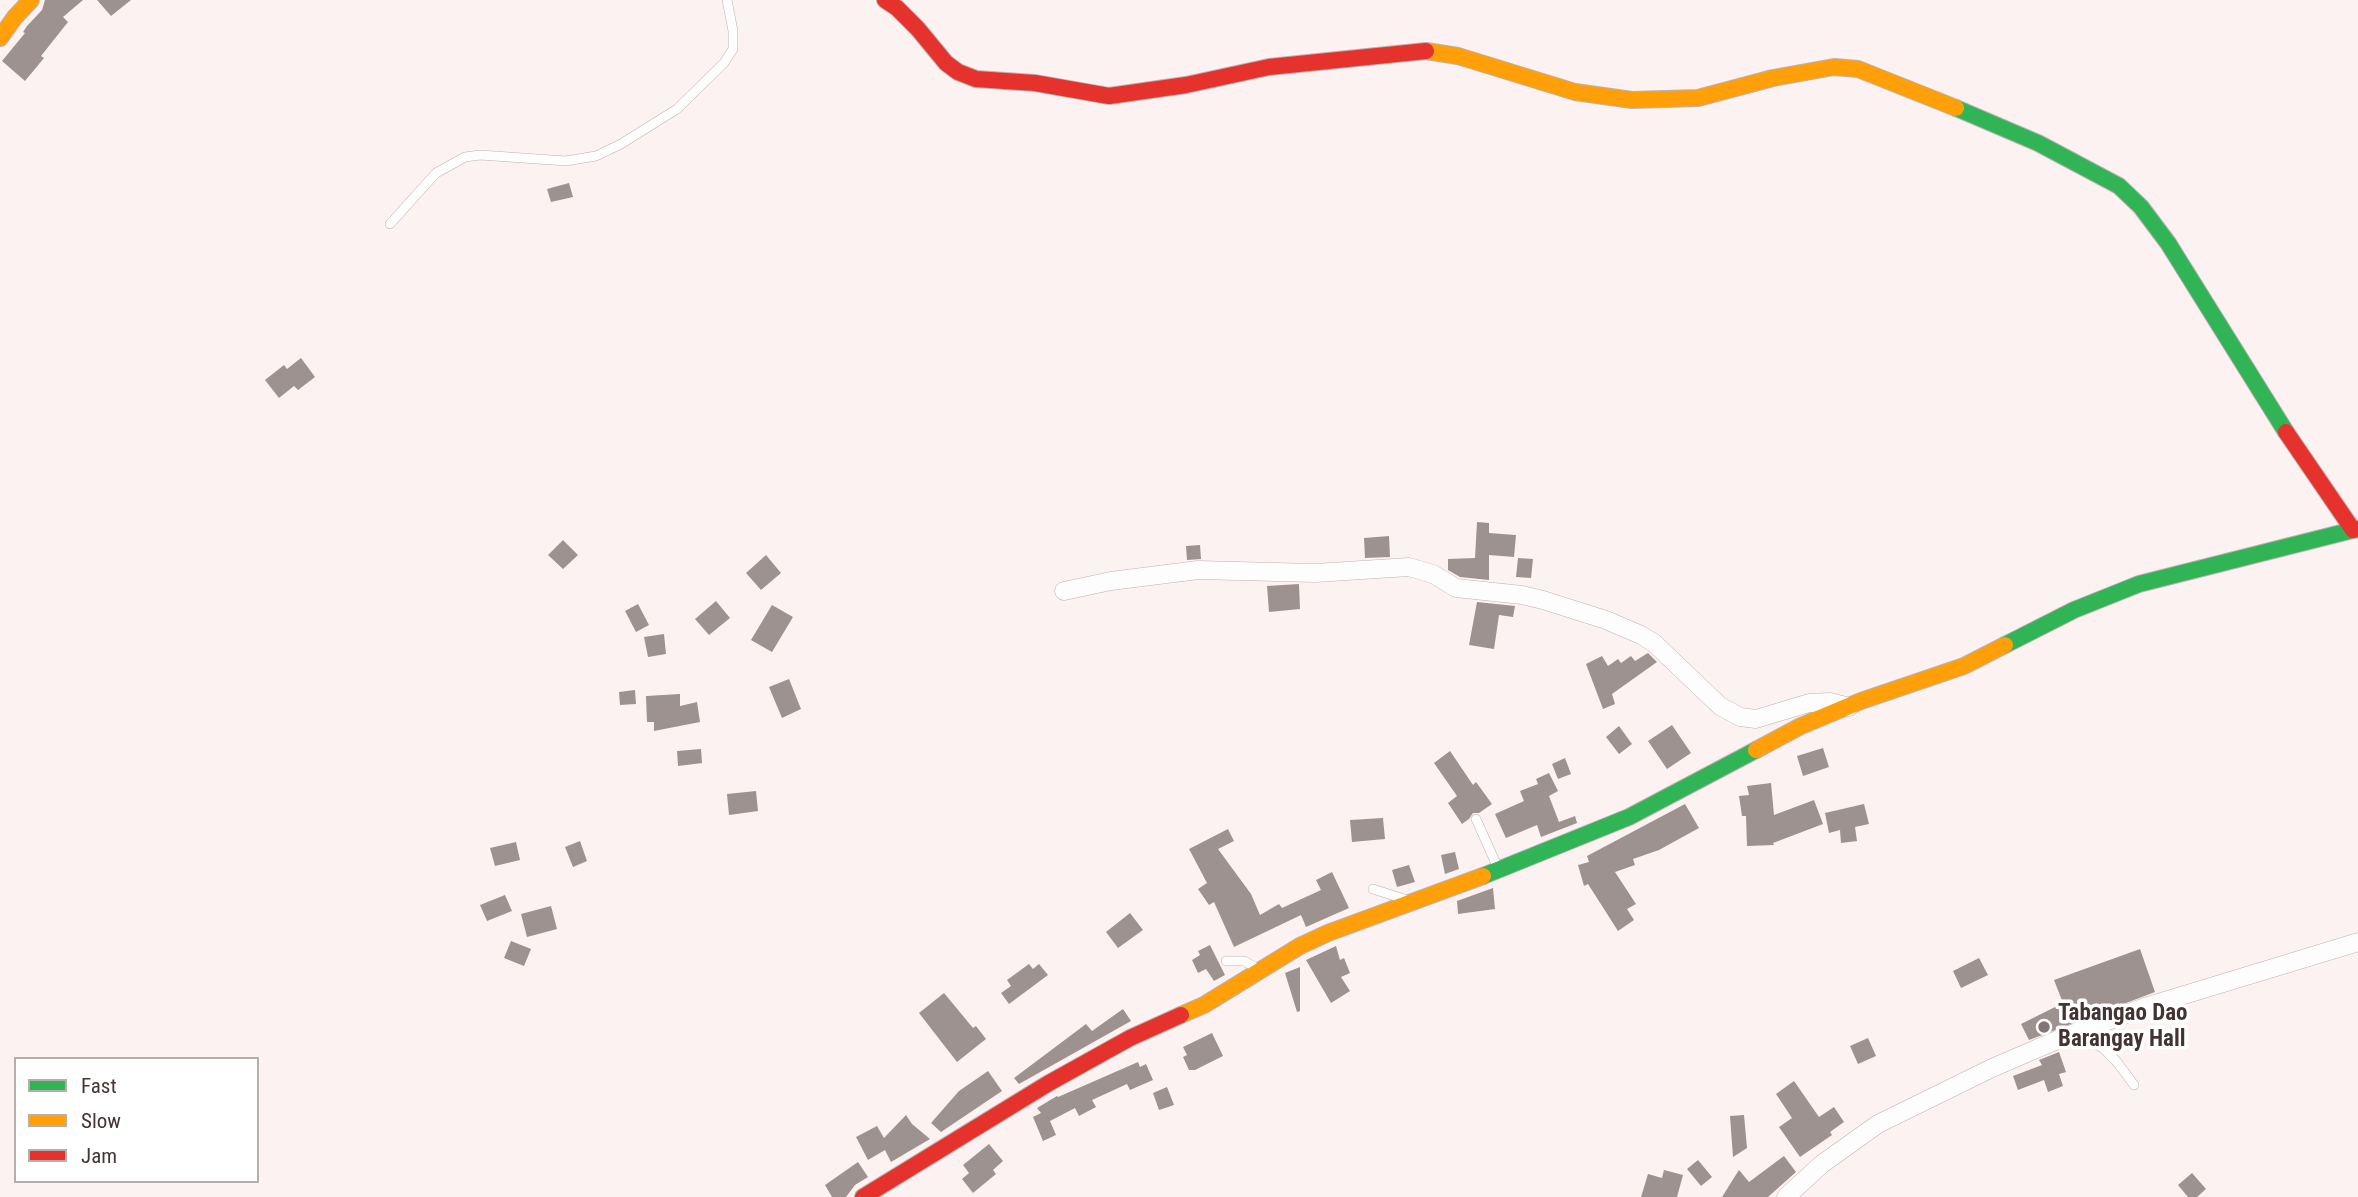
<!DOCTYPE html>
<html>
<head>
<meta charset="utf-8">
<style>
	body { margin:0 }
	#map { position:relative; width:2358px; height:1197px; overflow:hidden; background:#fbf2f1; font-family:"Roboto Condensed",sans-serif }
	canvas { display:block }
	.legend { position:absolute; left:14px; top:1057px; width:245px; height:126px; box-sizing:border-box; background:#fff; border:2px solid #b4aead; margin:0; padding:9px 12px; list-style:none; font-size:21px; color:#433433 }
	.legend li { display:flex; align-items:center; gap:14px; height:35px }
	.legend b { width:35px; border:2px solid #b4aead }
</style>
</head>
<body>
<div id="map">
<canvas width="2358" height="1197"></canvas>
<ul class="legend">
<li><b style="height:9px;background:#30b455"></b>Fast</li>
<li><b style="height:9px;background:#ff9f0a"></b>Slow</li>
<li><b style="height:9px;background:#e5322d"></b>Jam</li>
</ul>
</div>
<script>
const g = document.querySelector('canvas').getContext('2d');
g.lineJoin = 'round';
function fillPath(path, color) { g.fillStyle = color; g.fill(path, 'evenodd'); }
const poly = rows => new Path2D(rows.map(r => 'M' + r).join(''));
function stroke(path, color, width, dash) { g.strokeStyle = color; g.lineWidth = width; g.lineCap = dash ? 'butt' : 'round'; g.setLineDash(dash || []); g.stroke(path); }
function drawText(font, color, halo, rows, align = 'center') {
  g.font = font + ' "Roboto Condensed",sans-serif'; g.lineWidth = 7; g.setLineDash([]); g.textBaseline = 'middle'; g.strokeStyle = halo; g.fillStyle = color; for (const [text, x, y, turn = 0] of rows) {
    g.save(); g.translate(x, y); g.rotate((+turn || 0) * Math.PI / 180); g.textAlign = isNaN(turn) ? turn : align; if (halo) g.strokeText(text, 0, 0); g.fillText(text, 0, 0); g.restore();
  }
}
const building = poly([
	[45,0,83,0,63,17,68,22,41,56,44,58,25,81,2,61,25,33,23,32,27,26,42,10],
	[97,0,131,0,111,16],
	[569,183,573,197,551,202,547,189],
	[301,358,315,377,298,390,294,386,279,398,265,380,284,365,287,369],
	[1477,522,1489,523,1489,533,1516,535,1514,557,1489,555,1489,580,1460,577,1448,570,1448,559,1475,558],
	[1389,536,1390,557,1365,558,1364,538],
	[563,540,578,555,563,569,548,555],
	[1200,545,1201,559,1187,560,1186,546],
	[766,555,781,573,761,590,746,573],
	[1518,558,1533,559,1531,578,1516,577],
	[1299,584,1300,609,1269,612,1267,586],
	[716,601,730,618,709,635,695,619],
	[1477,602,1515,606,1513,617,1499,615,1494,649,1469,645],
	[638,604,649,625,636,632,625,611],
	[772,605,793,617,772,652,751,640],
	[664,634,666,654,648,657,644,637],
	[1648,653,1657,662,1612,694,1615,704,1603,709,1586,664,1602,656,1608,666,1618,659,1621,663,1631,656,1635,661],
	[789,679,801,709,782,718,769,687],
	[635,690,636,704,620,705,619,692],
	[680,694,680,706,697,702,700,722,654,731,654,722,647,722,646,696],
	[1672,725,1691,753,1667,769,1648,741],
	[1619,726,1632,744,1619,754,1606,737],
	[1823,748,1829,767,1803,776,1797,756],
	[701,749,702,763,678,766,677,751],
	[1450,751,1473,785,1476,782,1492,804,1479,813,1473,813,1469,819,1462,824,1448,803,1457,796,1434,763],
	[1565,758,1571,774,1558,779,1552,764],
	[1549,773,1558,791,1549,796,1559,822,1575,816,1577,823,1541,837,1537,825,1506,838,1495,814,1524,801,1520,791,1538,784,1536,779],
	[1771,783,1774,815,1814,800,1823,824,1773,843,1774,845,1747,846,1746,816,1742,816,1739,796,1749,795,1747,786],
	[756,791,758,811,729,815,727,794],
	[1685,804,1699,828,1659,850,1633,859,1635,865,1615,872,1636,904,1627,909,1634,920,1618,931,1588,884,1584,886,1578,865,1589,862,1587,856],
	[1864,804,1869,824,1855,827,1857,841,1841,843,1840,830,1829,833,1825,813],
	[1383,818,1385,839,1352,842,1350,820],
	[1228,829,1234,841,1218,849,1251,894,1260,915,1279,904,1282,908,1321,890,1316,880,1332,872,1349,908,1306,927,1301,915,1234,947,1214,902,1209,905,1198,889,1207,883,1189,849],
	[580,841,587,861,573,867,565,847],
	[516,842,520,860,495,866,490,848],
	[1455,852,1459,869,1445,874,1441,855],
	[1409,865,1415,882,1397,887,1392,870],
	[1493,888,1495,909,1458,914,1457,901],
	[505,895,512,911,487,921,480,905],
	[551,906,557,929,527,937,521,914],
	[1130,913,1143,930,1118,948,1106,932],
	[511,941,531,949,524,966,504,958],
	[1210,945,1225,975,1214,981,1206,969,1198,973,1192,960,1200,955,1198,951],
	[1336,946,1340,960,1344,958,1350,973,1341,977,1350,991,1331,1003,1306,960],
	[2140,949,2155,992,2029,1040,2021,1024,2063,1003,2054,980],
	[1979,958,1988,975,1961,988,1953,971],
	[1029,964,1033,969,1039,964,1048,975,1009,1004,1001,993,1011,986,1007,980],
	[1300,967,1300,1011,1297,1012,1285,973],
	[944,993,973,1028,976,1026,986,1039,957,1062,919,1013],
	[1123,1009,1131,1021,1019,1084,1014,1078,1086,1024,1092,1031],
	[1212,1033,1223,1056,1195,1070,1189,1070,1183,1057,1187,1055,1183,1047],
	[1868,1038,1876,1056,1858,1064,1850,1046],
	[2059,1052,2066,1072,2059,1074,2063,1086,2048,1092,2044,1080,2018,1090,2013,1076,2042,1065,2039,1060],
	[1138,1062,1140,1067,1146,1064,1153,1080,1130,1090,1127,1084,1092,1100,1096,1107,1079,1116,1075,1108,1050,1121,1056,1135,1043,1141,1033,1117,1041,1113,1037,1108,1057,1096,1058,1097],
	[988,1071,1002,1091,941,1132,931,1123,959,1091],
	[1794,1081,1819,1117,1834,1107,1844,1122,1830,1132,1832,1135,1800,1157,1779,1127,1792,1118,1776,1094],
	[1167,1087,1174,1105,1159,1110,1153,1093],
	[906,1115,912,1124,930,1139,891,1162,885,1150,868,1160,856,1137,877,1126,884,1138],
	[1744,1115,1747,1148,1733,1157,1730,1116],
	[989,1144,1003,1161,993,1170,996,1174,973,1193,962,1179,969,1173,963,1165],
	[1784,1156,1796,1172,1768,1197,1722,1197,1739,1170,1749,1182],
	[1698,1160,1712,1177,1701,1186,1687,1169],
	[858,1162,868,1177,855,1185,846,1197,832,1197,825,1185],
	[1664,1170,1683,1175,1677,1197,1641,1197,1648,1174,1662,1178],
	[2192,1173,2206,1189,2197,1197,2188,1197,2178,1185]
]);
const lane = poly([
	[390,224,436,173,465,157,480,155,566,161,596,156,621,144,677,109,724,63,733,49,733,31,727,0],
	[1476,819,1498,868],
	[1373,889,1404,899],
	[1226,961,1244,961,1258,969],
	[2077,1033,2104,1049,2117,1062,2134,1085]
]);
const street = poly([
	[1064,591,1111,581,1198,570,1315,573,1409,567,1433,574,1456,588,1522,595,1543,600,1606,620,1641,635,1654,643,1720,706,1740,717,1756,719,1809,703,1830,702,1849,707],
	[1786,1197,1822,1164,1878,1124,1992,1068,2064,1037,2148,1006,2358,942]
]);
const fast = poly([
	[1956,108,2038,143,2119,186,2141,207,2168,243,2286,432],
	[2005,645,2074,610,2139,584,2353,530],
	[1483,876,1629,817,1756,750]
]);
const slow = poly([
	[0,38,15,17,31,0],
	[1426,51,1458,56,1575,92,1632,100,1698,98,1773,78,1834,67,1858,69,1956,108],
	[1756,750,1801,726,1861,701,1964,666,2005,645],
	[1181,1015,1204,1005,1300,946,1328,933,1483,876]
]);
const jam = poly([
	[885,0,897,8,918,29,946,63,958,72,976,79,1035,83,1109,96,1186,85,1269,67,1426,51],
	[2286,432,2353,530,2358,529],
	[863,1197,1049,1083,1130,1038,1181,1015]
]);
const markers = [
	[2044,1027,7,"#837676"]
];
const poiNames = [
	["Tabangao Dao",2058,1014],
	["Barangay Hall",2058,1040]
];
fillPath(building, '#9e9291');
stroke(lane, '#bcb2b1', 10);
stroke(street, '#bcb2b1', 19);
stroke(fast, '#bcb2b1', 18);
stroke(slow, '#bcb2b1', 18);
stroke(jam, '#bcb2b1', 18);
stroke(lane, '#fefdfd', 9);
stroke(street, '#fefdfd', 18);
stroke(fast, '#30b455', 16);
stroke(slow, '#ff9f0a', 16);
stroke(jam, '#e5322d', 16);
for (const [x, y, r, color] of markers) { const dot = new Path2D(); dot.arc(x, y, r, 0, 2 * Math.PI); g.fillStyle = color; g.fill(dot); stroke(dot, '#fff', 2.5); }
drawText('bold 23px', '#433433', '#fff', poiNames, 'left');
</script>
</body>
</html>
